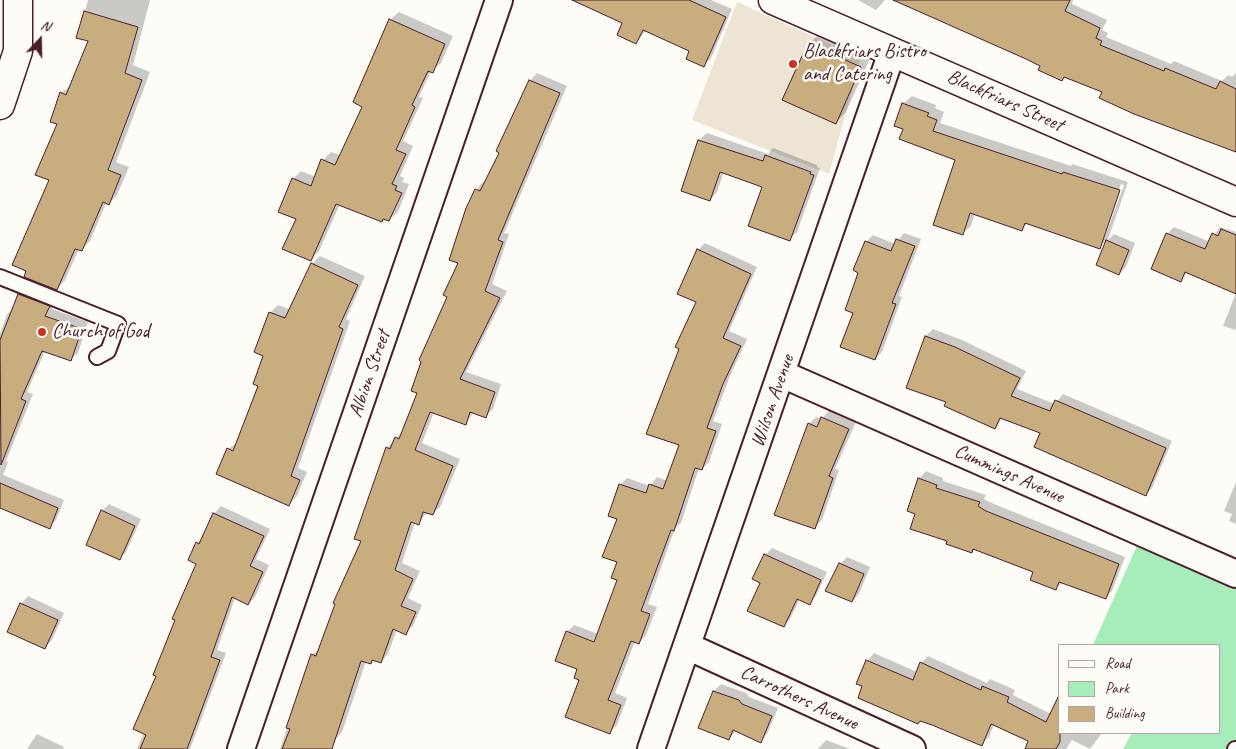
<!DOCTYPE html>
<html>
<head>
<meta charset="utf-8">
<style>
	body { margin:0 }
	#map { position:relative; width:1236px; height:749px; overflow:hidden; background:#fdfcf7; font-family:Caveat,sans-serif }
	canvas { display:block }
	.legend { position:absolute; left:1058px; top:644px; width:162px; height:90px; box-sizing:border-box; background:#fdfcf7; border:1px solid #b5a4a5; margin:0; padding:6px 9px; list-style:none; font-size:15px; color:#4a1f2b }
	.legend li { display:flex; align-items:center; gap:10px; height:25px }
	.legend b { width:25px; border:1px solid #b5a4a5 }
	.north { position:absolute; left:15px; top:15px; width:50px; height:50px; -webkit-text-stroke:4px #fdfcf7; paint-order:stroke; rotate:21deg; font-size:14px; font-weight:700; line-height:20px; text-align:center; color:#4a1f2b }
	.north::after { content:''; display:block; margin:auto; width:18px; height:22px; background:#4a1f2b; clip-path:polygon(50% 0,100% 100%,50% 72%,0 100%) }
</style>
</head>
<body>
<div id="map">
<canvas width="1236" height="749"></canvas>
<ul class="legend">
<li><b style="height:6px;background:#fdfcf7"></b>Road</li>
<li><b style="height:14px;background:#a6edba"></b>Park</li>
<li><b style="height:14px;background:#c8ad7e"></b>Building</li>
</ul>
<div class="north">N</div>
</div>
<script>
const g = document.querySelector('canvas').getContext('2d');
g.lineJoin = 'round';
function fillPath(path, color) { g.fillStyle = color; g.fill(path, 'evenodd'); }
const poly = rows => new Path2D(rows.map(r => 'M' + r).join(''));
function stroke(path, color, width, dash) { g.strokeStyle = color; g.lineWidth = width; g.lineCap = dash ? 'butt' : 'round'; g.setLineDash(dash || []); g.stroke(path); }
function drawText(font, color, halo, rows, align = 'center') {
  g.font = font + ' Caveat,sans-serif'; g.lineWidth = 5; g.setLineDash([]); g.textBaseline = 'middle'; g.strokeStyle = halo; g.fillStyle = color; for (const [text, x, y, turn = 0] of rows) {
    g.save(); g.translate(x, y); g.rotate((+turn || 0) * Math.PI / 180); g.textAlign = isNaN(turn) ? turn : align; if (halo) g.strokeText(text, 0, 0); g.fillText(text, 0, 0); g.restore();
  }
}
const built = poly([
	[737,2,861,58,829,174,692,120]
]);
const green = poly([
	[1139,541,1236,588,1236,749,1123,749,1132,733,1220,733,1220,645,1093,645]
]);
const shadow = poly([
	[88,0,150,0,133,65,150,72,116,162,129,167,117,195,109,204,106,203,90,241,81,250,79,249,65,280,57,289,51,180,61,93,72,85,90,40,78,37],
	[584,0,711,0,732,9,711,58,704,65,691,50,646,30,636,43,624,23],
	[858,0,885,0,876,10],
	[896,0,1073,0,1072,4,1107,20,1102,30,1108,33,1106,37,1171,64,1174,61,1222,81,1228,75,1232,77,1236,73,1236,151,1192,133,1190,135,1101,97,1103,91,1065,76,1062,80,1041,65],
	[399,12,453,36,441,63,431,71,419,97,423,98,403,141,413,146,400,176,404,178,402,182,409,184,398,212,389,220,384,218,382,221,340,204,319,251,310,260,297,218,293,179,301,171,316,177,323,160,331,152,340,155,364,106,390,20],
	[820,33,871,56,846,112,836,123,784,99,809,44],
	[537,73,567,86,504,233,509,234,492,284,507,291,466,372,501,384,493,409,486,416,474,412,465,424,434,412,422,443,460,459,440,507,432,514,427,512,418,524,415,522,402,563,420,571,408,598,422,605,413,626,405,633,397,629,388,654,381,662,374,659,370,663,366,661,342,732,326,749,280,749,312,655,320,648,363,541,355,538,387,448,404,430,419,392,459,262,476,190,483,182,485,183,501,152,530,81],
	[912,96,936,105,935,108,944,112,940,123,1071,166,1072,164,1128,182,1108,239,1099,247,1028,223,1021,230,975,213,971,226,962,234,957,160,905,129,903,104],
	[1121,184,1124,185,1104,239,1102,239],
	[707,133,768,154,773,148,817,165,817,167,820,168,797,232,790,239,763,187,724,172,717,192,710,200,683,190,699,140],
	[1174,227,1210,242,1220,227,1236,232,1236,293,1188,272,1180,280,1167,234],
	[904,233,921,239,899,296,902,297,882,352,875,359,854,312,866,242,873,235,895,244],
	[1114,234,1135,243,1126,267,1119,274,1107,241],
	[705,243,757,267,729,331,747,339,730,376,713,421,722,424,709,462,702,469,699,468,681,523,675,528,648,604,657,607,646,635,639,643,635,641,615,693,627,698,617,725,610,732,580,679,567,632,574,625,598,634,619,580,620,485,627,478,650,486,657,477,667,481,680,445,698,302,698,250],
	[320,256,365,276,346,319,350,321,298,468,307,472,297,496,289,504,228,449,238,442,260,385,270,313,278,305,291,310,312,264],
	[27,287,56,299,52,309,88,322,78,353,70,360,45,351,27,392,33,394,6,461,8,462,3,475,64,500,56,520,49,527,0,507,0,334,7,314,15,307,20,294],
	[1236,293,1236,330,1223,326],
	[933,329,962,340,1026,371,1017,389,1055,404,1063,394,1172,441,1152,488,1145,495,1042,432,1003,417,995,428,948,402,908,387,926,336],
	[829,410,856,422,835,469,839,470,822,520,815,527,809,424,816,417,822,419],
	[926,471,943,478,943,481,986,495,984,499,994,504,1125,557,1112,591,1105,598,1063,582,1056,588,1035,572,974,549,972,551,911,528,916,513,919,479],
	[1236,482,1236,524,1229,521,1232,514,1224,511],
	[109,504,141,519,126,552,119,559,102,511],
	[221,506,270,529,256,559,269,565,255,597,248,604,235,598,217,650,226,653,190,749,137,749,144,733,157,676,198,563,197,543,204,536,214,514],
	[772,548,827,572,816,596,809,603,800,599,790,619,783,626,762,582,765,555],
	[847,557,870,567,859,594,852,601,840,564],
	[28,596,64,613,52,640,45,647,21,604],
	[874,653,917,672,921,663,928,656,987,683,990,679,1015,690,1013,695,1051,714,1060,733,1102,733,1090,749,1072,740,1066,749,1026,749,1030,740,994,724,989,737,981,744,921,720,918,723,864,686,867,661],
	[721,684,746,693,749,697,778,708,767,734,760,741,736,731,729,739,714,691],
	[37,734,64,747,63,749,27,749],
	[826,740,850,749,818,749]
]);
const building = poly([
	[572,0,689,0,726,17,704,67,686,59,689,51,643,30,636,44,617,35,622,23,572,0],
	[893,0,1070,0,1065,11,1100,28,1096,38,1102,41,1100,45,1164,71,1165,68,1216,89,1220,81,1236,89,1236,152,1134,114,1099,98,1102,92,1064,77,1062,81,1038,70,1040,66,1026,59,893,0],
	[84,11,138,27,125,73,142,80,108,170,121,175,109,205,103,202,82,251,75,249,57,290,24,277,26,271,12,265,49,180,35,175,57,124,50,122,60,92,66,95,88,41,76,38,84,11],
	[389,19,445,44,433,73,428,71,412,105,415,107,396,150,406,154,392,184,397,186,395,190,402,193,389,221,383,219,382,222,336,204,311,261,282,249,296,219,278,212,292,178,311,186,321,159,335,165,362,107,353,102,389,19],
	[808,43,861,67,836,124,782,100,808,43],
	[529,80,560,93,498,240,503,242,485,291,500,298,460,379,495,392,486,418,470,412,466,425,430,412,415,450,453,466,433,515,423,512,419,525,411,522,395,570,413,579,401,606,416,612,406,635,393,629,381,663,372,660,371,664,361,661,332,749,282,749,290,729,286,728,311,654,316,656,335,604,333,603,361,541,354,539,386,447,390,449,395,437,399,439,417,393,411,391,421,362,419,360,447,297,443,295,458,263,449,260,466,208,475,189,480,191,499,153,496,151,529,80],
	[902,103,929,113,927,116,937,120,933,131,1062,174,1063,172,1120,190,1100,249,1025,223,1022,231,970,213,963,235,933,225,955,160,899,139,903,129,894,126,902,103],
	[698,140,763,161,765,155,811,172,810,174,814,175,790,241,748,226,762,187,720,172,710,201,681,191,698,140],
	[1221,229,1236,235,1236,294,1185,272,1181,282,1151,269,1166,233,1205,249,1212,233,1218,236,1221,229],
	[896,239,915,246,892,303,896,304,875,360,840,347,853,313,845,310,858,273,853,270,865,241,891,251,896,239],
	[1106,240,1129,250,1119,275,1096,265,1106,240],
	[697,249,751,274,723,338,741,346,723,384,707,428,716,431,702,470,695,468,674,531,671,530,641,611,650,614,639,644,631,641,608,700,621,705,610,734,565,717,579,680,574,678,577,669,555,661,566,631,594,642,617,580,611,578,617,562,602,557,617,519,608,516,619,484,646,493,649,484,663,489,679,445,646,434,679,349,675,347,696,302,677,294,697,249],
	[311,263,358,285,339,327,343,329,291,476,300,480,289,506,216,474,227,448,233,451,258,386,253,384,263,356,254,352,269,312,285,318,311,263],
	[18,294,50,306,45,316,82,329,71,361,42,351,21,399,26,401,1,465,0,340,18,294],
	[925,336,955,347,1020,378,1011,396,1050,411,1055,400,1166,448,1146,496,1034,447,1040,433,1000,418,995,429,944,406,946,402,906,388,925,336],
	[821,417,849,429,829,476,833,478,815,529,774,515,808,423,817,427,821,417],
	[918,478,937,485,936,488,980,502,978,506,986,511,1119,564,1106,599,1059,582,1056,590,1030,580,1033,572,973,549,972,553,946,544,947,541,910,529,915,514,907,511,918,478],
	[0,483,58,508,50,529,0,508,0,483],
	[101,510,135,526,120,560,86,545,101,510],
	[213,513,264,536,250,566,263,572,248,605,232,597,211,657,220,660,187,749,140,749,146,735,133,729,156,676,153,675,175,620,172,619,196,564,188,560,196,542,199,544,213,513],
	[764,554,821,580,810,605,797,599,784,627,747,611,760,583,752,579,764,554],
	[839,563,864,574,852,602,825,591,839,563],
	[20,603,58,620,45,649,7,632,20,603],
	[866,660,913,680,920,662,981,690,982,686,1009,697,1007,702,1046,722,1060,693,1060,742,1056,749,1025,749,1028,741,991,724,982,746,932,725,920,721,918,724,858,698,862,686,856,684,866,660],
	[713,691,739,700,742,704,772,716,761,743,733,730,729,740,698,728,713,691]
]);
const service = poly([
	[0,277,118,324,108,351,97,357],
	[1235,749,1236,749]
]);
const minor = poly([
	[782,374,1236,574],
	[687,646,912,749],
	[241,749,499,0],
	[651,749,892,52]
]);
const tertiary = poly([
	[773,0,1236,202]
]);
const secondary = poly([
	[0,105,18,51,18,0]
]);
const markers = [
	[793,64,5,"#c8321e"],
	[42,332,5,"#c8321e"]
];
const poiNames = [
	["Blackfriars Bistro",803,52],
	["and Catering",803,75],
	["Church of God",52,332]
];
const streetNames = [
	["Blackfriars Street",1005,101,24],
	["Albion Street",370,374,-71],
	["Wilson Avenue",773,401,-71],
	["Cummings Avenue",1009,474,24],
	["Carrothers Avenue",799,698,25]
];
fillPath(built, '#ede4d3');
fillPath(green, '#a6edba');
fillPath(shadow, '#0003');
fillPath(building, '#c8ad7e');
stroke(building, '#4a1f2b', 1);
stroke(service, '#4a1f2b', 18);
stroke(minor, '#4a1f2b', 30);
stroke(tertiary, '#4a1f2b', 31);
stroke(secondary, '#4a1f2b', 31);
stroke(service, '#fdfcf7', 14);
stroke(minor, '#fdfcf7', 26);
stroke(tertiary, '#fdfcf7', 28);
stroke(secondary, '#fdfcf7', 28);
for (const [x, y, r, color] of markers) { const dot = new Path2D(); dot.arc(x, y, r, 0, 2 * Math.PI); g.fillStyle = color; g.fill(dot); stroke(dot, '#fdfcf7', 2); }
drawText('20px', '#4a1f2b', '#fdfcf7', poiNames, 'left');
drawText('20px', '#4a1f2b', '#fdfcf7', streetNames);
</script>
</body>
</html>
